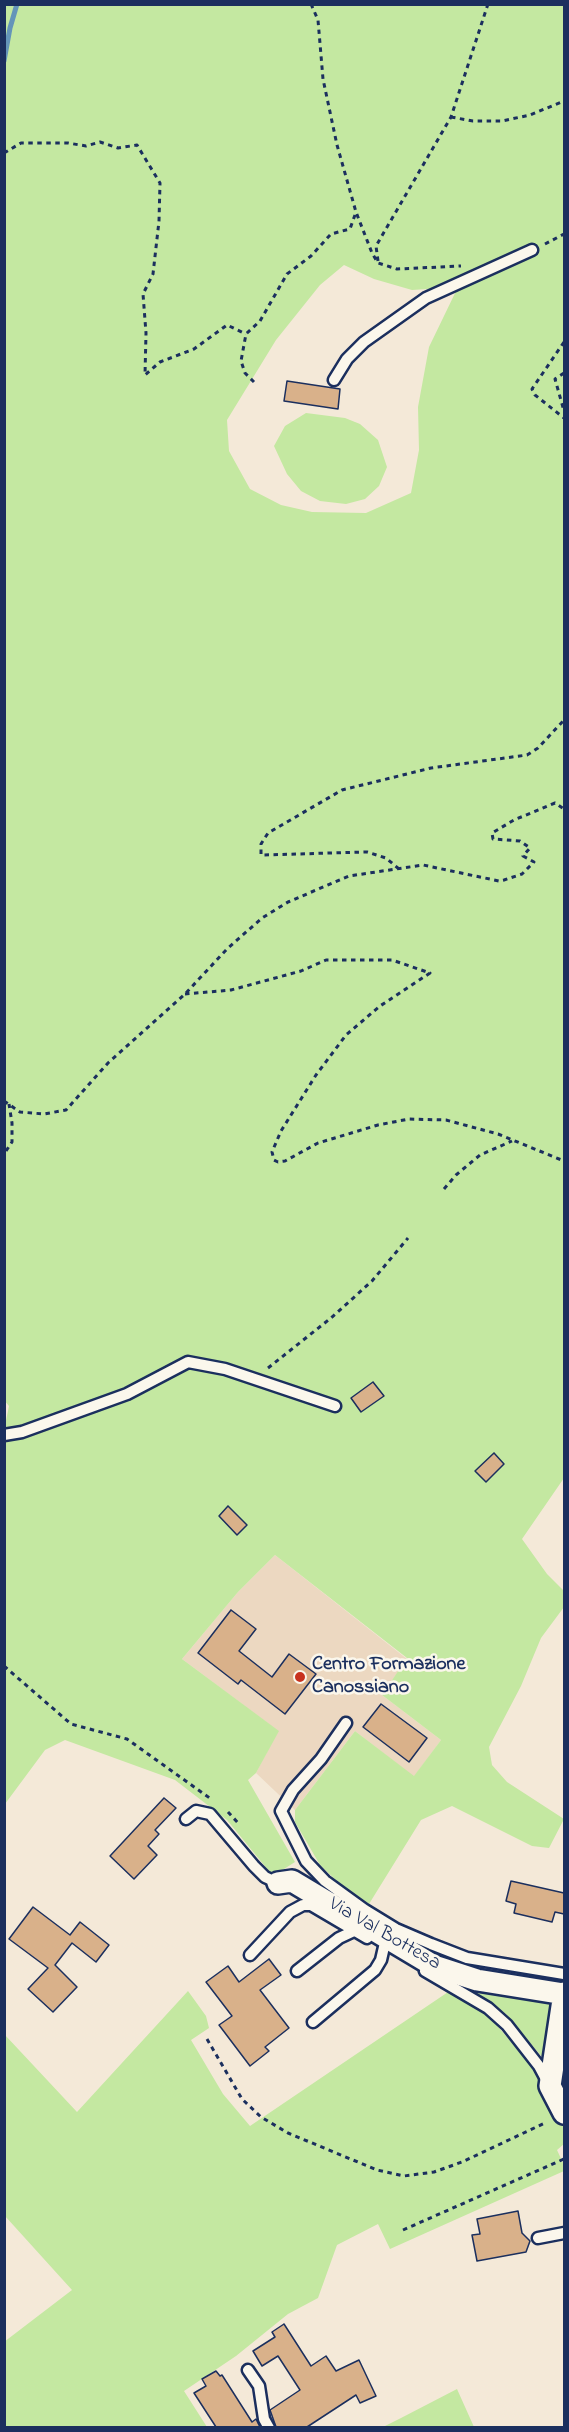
<!DOCTYPE html>
<html>
<head>
<meta charset="utf-8">
<style>
	body { margin:0 }
	#map { position:relative; width:569px; height:2432px; overflow:hidden; background:#f4e9d8; font-family:"Indie Flower",sans-serif }
	canvas { display:block }
	.frame { position:absolute; inset:0; border:6px solid #1b2f5e; pointer-events:none }
</style>
</head>
<body>
<div id="map">
<canvas width="569" height="2432"></canvas>
<div class="frame"></div>
</div>
<script>
const g = document.querySelector('canvas').getContext('2d');
g.lineJoin = 'round';
function fillPath(path, color) { g.fillStyle = color; g.fill(path, 'evenodd'); }
const poly = rows => new Path2D(rows.map(r => 'M' + r).join(''));
function stroke(path, color, width, dash) { g.strokeStyle = color; g.lineWidth = width; g.lineCap = dash ? 'butt' : 'round'; g.setLineDash(dash || []); g.stroke(path); }
function drawText(font, color, halo, rows, align = 'center') {
  g.font = font + ' "Indie Flower",sans-serif'; g.lineWidth = 5; g.setLineDash([]); g.textBaseline = 'middle'; g.strokeStyle = halo; g.fillStyle = color; for (const [text, x, y, turn = 0] of rows) {
    g.save(); g.translate(x, y); g.rotate((+turn || 0) * Math.PI / 180); g.textAlign = isNaN(turn) ? turn : align; if (halo) g.strokeText(text, 0, 0); g.fillText(text, 0, 0); g.restore();
  }
}
const built = poly([
	[275,1555,407,1659,382,1695,441,1740,414,1777,355,1731,295,1810,256,1773,278,1731,182,1659,238,1592]
]);
const green = poly([
	[5,5,564,5,564,1478,522,1539,547,1574,564,1591,564,1607,541,1638,521,1686,489,1747,492,1765,507,1782,564,1819,549,1848,532,1846,452,1806,421,1820,369,1904,340,1884,320,1865,295,1822,295,1810,355,1731,414,1776,441,1740,382,1695,407,1658,275,1555,238,1592,182,1659,279,1731,256,1773,248,1780,295,1862,273,1876,227,1820,175,1780,65,1740,45,1750,5,1804,4,1430,9,1406,4,1400],
	[344,265,374,279,412,290,458,287,429,347,418,407,419,450,411,493,366,513,312,512,281,505,250,489,229,451,227,420,276,340,320,285],
	[306,413,345,418,360,424,378,440,387,467,379,486,365,499,346,504,320,501,301,491,287,474,274,446,285,426],
	[452,1980,552,2001,548,2038,542,2057,506,2014],
	[451,1990,488,2015,530,2064,556,2113,552,2115,555,2122,561,2119,564,2124,564,2144,557,2150,564,2165,564,2171,390,2249,378,2224,337,2245,318,2298,288,2314,236,2356,184,2391,207,2427,5,2427,4,2342,72,2290,5,2216,5,2035,77,2112,188,1991,206,2016,209,2028,191,2040,223,2094,250,2126],
	[457,2389,474,2427,383,2427,401,2418]
]);
const stream = poly([
	[4,61,10,28,17,4]
]);
const building = poly([
	[287,381,340,389,338,409,284,401,287,381],
	[373,1382,384,1396,361,1412,351,1398,373,1382],
	[494,1453,504,1464,486,1482,475,1471,494,1453],
	[228,1506,247,1525,237,1535,219,1516,228,1506],
	[231,1610,256,1629,239,1651,272,1677,289,1654,316,1674,285,1714,241,1680,238,1684,198,1653,231,1610],
	[381,1704,427,1738,409,1762,363,1727,381,1704],
	[164,1798,176,1808,155,1830,159,1834,148,1846,157,1855,134,1879,110,1856,164,1798],
	[511,1881,564,1893,564,1914,555,1912,552,1922,514,1913,516,1904,506,1901,511,1881],
	[33,1907,70,1935,80,1922,109,1945,96,1962,72,1943,55,1965,77,1987,53,2012,28,1989,48,1968,9,1939,33,1907],
	[269,1959,281,1975,260,1990,289,2028,265,2047,269,2051,250,2066,219,2025,232,2016,206,1982,228,1966,239,1982,269,1959],
	[518,2211,522,2233,530,2241,526,2252,477,2261,472,2235,480,2234,477,2219,518,2211],
	[284,2324,311,2366,326,2356,336,2371,359,2360,376,2396,360,2403,356,2395,307,2427,276,2427,270,2410,300,2390,278,2356,262,2366,253,2351,275,2337,272,2332,284,2324],
	[216,2371,220,2376,222,2375,252,2422,256,2419,260,2427,216,2427,194,2393,206,2386,202,2379,216,2371]
]);
const path = poly([
	[311,4,318,20,323,79,337,145,356,212,372,253,378,263,397,269,461,266],
	[451,117,473,121,502,121,530,115,564,101],
	[4,153,21,143,68,143,86,146,100,142,118,148,137,145,160,183,159,221,153,274,143,294,146,333,145,375,160,362,194,349,227,325,246,334],
	[545,244,564,234],
	[378,261,376,246,451,117,488,4],
	[564,342,532,389,535,395,564,418],
	[564,373,555,379,564,411],
	[254,382,245,373,241,361,246,334,260,321,287,274,311,256,331,234,350,229,356,212],
	[399,869,386,858,367,852,261,855,261,844,268,833,342,790,431,768,527,755,538,748,564,720],
	[185,994,231,990,301,971,326,960,392,960,430,973,380,1006,346,1035,316,1075,281,1131,272,1152,274,1160,278,1162,285,1161,318,1143,378,1125,409,1119,446,1120,498,1134,564,1161],
	[4,1101,20,1112,44,1114,66,1110,108,1063,185,994,227,949,262,918,288,902,349,876,423,865,499,881,504,880,522,874,534,862,523,856,530,848,520,841,493,839,492,833,514,820,555,803,564,809],
	[6,1151,12,1142,12,1123,9,1104],
	[444,1189,456,1175,480,1155,512,1141],
	[268,1368,331,1318,372,1281,408,1238],
	[4,1666,71,1724,127,1739,211,1799],
	[228,1812,240,1825],
	[207,2039,242,2099,261,2117,288,2133,377,2170,404,2176,434,2172,462,2162,547,2122],
	[403,2230,564,2159]
]);
const service = poly([
	[334,380,347,359,364,342,426,298,532,250],
	[4,1435,22,1432,127,1394,188,1362,225,1369,335,1406],
	[346,1723,321,1759,293,1790,281,1811,306,1861,325,1881,365,1910,396,1929,431,1944,467,1958,564,1974],
	[186,1819,196,1811,210,1814,254,1866,265,1877,278,1883],
	[250,1955,290,1912,303,1905,311,1905,367,1938],
	[297,1971,339,1938,354,1931],
	[425,1971,488,2008,507,2025,539,2066,547,2081],
	[313,2022,375,1970,381,1960,384,1947],
	[538,2238,564,2233],
	[248,2370,259,2386,264,2419,269,2428]
]);
const minor = poly([
	[278,1883,292,1881,434,1966,477,1980,564,1994],
	[564,1993,550,2086,564,2113]
]);
const markers = [
	[300,1677,6,"#c8321e"]
];
const poiNames = [
	["Centro Formazione",312,1666],
	["Canossiano",312,1689]
];
const streetNames = [
	["Via Val Bottesa",384,1935,30]
];
fillPath(built, '#ecd8c1');
fillPath(green, '#c4e8a1');
stroke(stream, '#6495b9', 5);
fillPath(building, '#d9b18a');
stroke(building, '#1b2f5e', 1.5);
stroke(service, '#1b2f5e', 15);
stroke(minor, '#1b2f5e', 26);
stroke(path, '#1b2f5e', 3, [4.5, 4.5]);
stroke(service, '#fbf7ec', 10);
stroke(minor, '#fbf7ec', 21);
for (const [x, y, r, color] of markers) { const dot = new Path2D(); dot.arc(x, y, r, 0, 2 * Math.PI); g.fillStyle = color; g.fill(dot); stroke(dot, '#fbf7ec', 2); }
drawText('bold 20px', '#1b2f5e', '#fbf7ec', poiNames, 'left');
drawText('20px', '#1b2f5e', '#fbf7ec', streetNames);
</script>
</body>
</html>
